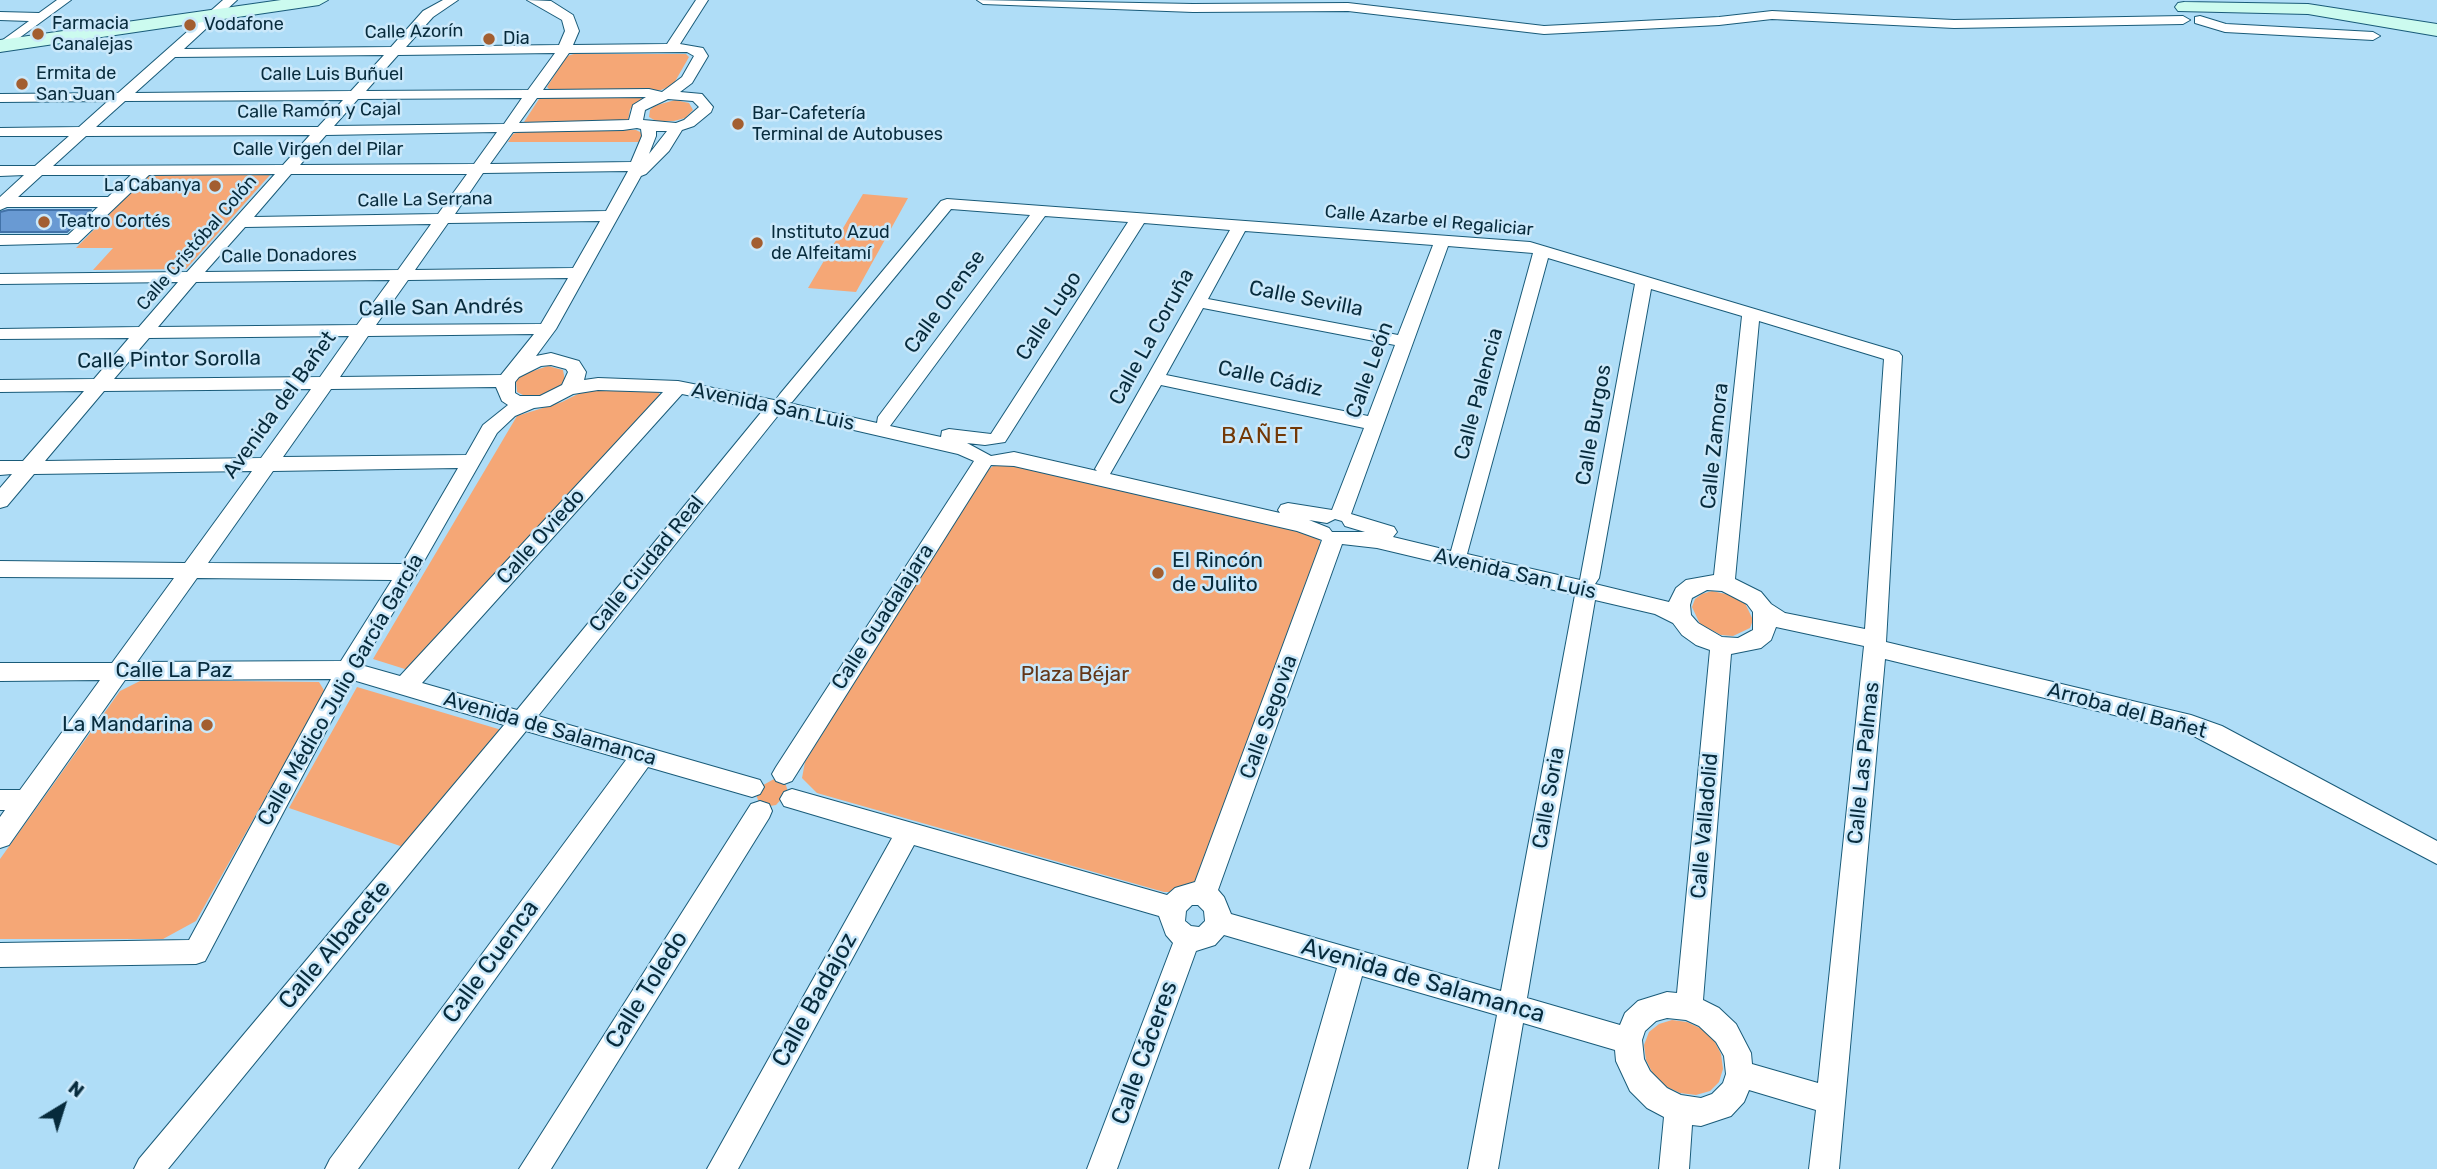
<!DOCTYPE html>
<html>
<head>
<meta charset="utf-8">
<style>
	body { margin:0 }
	#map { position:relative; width:2437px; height:1169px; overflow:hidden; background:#afddf7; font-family:Rubik,sans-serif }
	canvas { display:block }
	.north { position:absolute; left:28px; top:1071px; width:70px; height:70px; -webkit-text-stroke:5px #cae8fa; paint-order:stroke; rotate:38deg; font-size:19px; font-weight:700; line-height:28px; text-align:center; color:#072b3c }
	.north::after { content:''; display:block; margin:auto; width:24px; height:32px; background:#072b3c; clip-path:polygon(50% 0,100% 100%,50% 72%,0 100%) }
</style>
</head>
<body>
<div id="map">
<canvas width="2437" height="1169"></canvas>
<div class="north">N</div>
</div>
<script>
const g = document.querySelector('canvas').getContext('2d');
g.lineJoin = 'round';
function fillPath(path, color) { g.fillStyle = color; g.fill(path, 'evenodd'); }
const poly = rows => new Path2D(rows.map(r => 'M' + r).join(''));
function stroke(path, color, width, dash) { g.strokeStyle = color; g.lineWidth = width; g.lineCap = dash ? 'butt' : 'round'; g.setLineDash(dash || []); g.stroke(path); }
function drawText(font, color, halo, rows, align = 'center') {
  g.font = font + ' Rubik,sans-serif'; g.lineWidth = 5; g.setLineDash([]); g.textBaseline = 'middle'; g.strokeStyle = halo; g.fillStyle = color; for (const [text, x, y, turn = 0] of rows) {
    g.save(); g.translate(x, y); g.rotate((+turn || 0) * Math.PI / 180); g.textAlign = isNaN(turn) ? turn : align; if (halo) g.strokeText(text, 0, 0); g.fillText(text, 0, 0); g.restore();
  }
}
const green = poly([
	[574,54,686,54,689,57,673,85,661,90,551,91,547,87,567,56],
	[547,96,646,96,630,109,628,121,524,122,539,99],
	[675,100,689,103,693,110,685,118,674,121,656,121,649,117,650,110,654,106],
	[636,130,644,134,640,142,508,142,513,134,521,131],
	[148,175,270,175,186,269,93,270,113,248,76,248],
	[863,194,908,198,856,292,808,288],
	[548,366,563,370,565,381,560,387,542,395,523,395,517,392,516,381,521,375],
	[586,390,657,390,662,398,408,670,373,659,517,416,562,402],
	[1009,464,1301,531,1318,537,1321,544,1199,876,1193,884,1175,892,1164,892,817,793,802,778,805,762,984,472,995,465],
	[1712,591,1735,596,1745,603,1753,620,1750,628,1733,636,1721,635,1700,624,1692,607,1695,599,1702,594],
	[142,680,319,682,325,692,196,921,163,939,0,939,0,859,120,691],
	[357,687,505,731,406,848,289,808],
	[774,779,785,782,788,792,776,805,770,806,759,803,756,794,758,788],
	[1672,1020,1687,1022,1702,1029,1714,1040,1721,1054,1723,1069,1719,1082,1710,1091,1696,1095,1680,1093,1665,1086,1653,1074,1646,1060,1644,1045,1649,1032,1659,1024]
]);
const building = poly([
	[8,210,91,210,67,232,0,232,0,212,8,210]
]);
const street = poly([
	[57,0,71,0,0,52,0,42,29,21,0,20,0,12,39,13,57,0],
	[223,0,237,0,184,49,391,47,423,11,443,0,458,0,433,17,406,47,559,45,565,31,562,20,527,0,551,1,573,15,579,31,573,45,667,44,696,0,708,0,680,44,703,48,708,56,692,83,680,92,702,94,713,107,711,112,694,126,682,130,669,151,646,174,641,176,556,329,536,356,551,353,579,361,586,372,584,380,598,378,678,381,779,401,777,398,780,394,941,201,947,199,1530,242,1899,352,1902,356,1886,642,2191,715,2222,726,2437,841,2437,864,2188,733,1885,659,1839,1169,1809,1169,1816,1110,1749,1090,1744,1102,1731,1116,1701,1126,1692,1125,1689,1169,1659,1169,1664,1117,1647,1108,1630,1091,1616,1061,1615,1050,1523,1023,1498,1169,1468,1169,1497,1015,1362,976,1309,1169,1279,1169,1337,968,1224,935,1215,945,1196,951,1117,1169,1087,1169,1173,943,1166,935,1159,916,914,845,738,1169,707,1169,892,838,784,806,780,799,784,792,792,789,1167,895,1175,888,1195,882,1322,540,1297,531,1014,466,991,465,792,781,784,784,776,781,772,774,776,767,974,461,958,454,780,413,538,716,760,780,764,787,760,794,752,797,648,767,358,1169,325,1169,330,1159,626,760,526,731,168,1169,134,1169,139,1159,504,725,353,680,205,961,196,964,0,967,0,943,189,940,331,679,125,680,9,845,0,848,0,817,5,810,0,810,0,790,20,790,100,680,0,681,0,663,112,663,174,578,0,577,0,561,185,563,252,471,34,474,7,506,0,508,0,488,12,474,0,475,0,461,23,461,84,391,0,392,0,380,94,379,129,338,0,339,0,329,139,327,178,282,0,284,0,274,187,272,275,174,149,175,78,243,0,245,0,235,68,235,98,207,7,207,0,210,0,197,24,175,0,176,0,166,35,166,69,136,0,136,0,128,79,127,108,101,0,102,0,94,118,93,223,0],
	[687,52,694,56,682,77,662,92,649,89,543,90,569,53,687,52],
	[555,53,528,90,366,91,398,55,555,53],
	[384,55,351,91,135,93,175,57,384,55],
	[646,97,633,105,629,120,519,123,537,98,646,97],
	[522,98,504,124,334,126,358,99,522,98],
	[668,99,693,101,699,107,684,120,676,123,643,120,645,110,668,99],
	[343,100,318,127,96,127,125,101,343,100],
	[637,128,641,129,642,136,631,162,490,164,513,132,623,130,637,128],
	[656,131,667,131,649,154,656,136,656,131],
	[497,132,474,164,300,165,326,135,497,132],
	[310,135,283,165,53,166,86,136,310,135],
	[628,171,606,211,455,214,483,173,628,171],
	[291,174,467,174,438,214,254,217,291,174],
	[42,175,131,175,108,197,18,197,42,175],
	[951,209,1030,215,878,417,877,423,789,403,792,402,951,209],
	[1045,216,1128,222,991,434,949,429,942,431,941,437,890,426,1045,216],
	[600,221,573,268,415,270,448,223,600,221],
	[1144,223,1230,230,1095,469,1097,471,1014,452,991,456,967,443,985,445,1005,442,1144,223],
	[431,224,398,270,205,272,245,227,431,224],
	[1245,231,1433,245,1398,335,1208,299,1245,231],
	[1448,246,1533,253,1451,551,1393,537,1397,532,1394,527,1351,514,1448,246],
	[1548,258,1635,284,1580,580,1467,554,1548,258],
	[568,278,541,324,376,325,408,280,568,278],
	[390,280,357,325,158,327,196,282,390,280],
	[1651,289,1742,316,1714,575,1686,580,1676,588,1669,602,1595,584,1599,578,1651,289],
	[1203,308,1395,345,1368,416,1166,375,1203,308],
	[1759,321,1884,359,1865,629,1785,613,1771,604,1761,592,1735,579,1759,321],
	[534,334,501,375,340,377,368,336,534,334],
	[349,336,320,377,114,379,149,338,349,336],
	[551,365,566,369,568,372,562,385,540,396,520,396,515,393,515,382,519,377,541,366,551,365],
	[1161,385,1364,428,1332,510,1288,503,1281,505,1278,510,1280,513,1110,474,1161,385],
	[496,387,502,401,508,405,483,425,466,455,283,457,331,389,496,387],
	[311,389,261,458,45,461,104,391,311,389],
	[598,390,663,392,400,676,361,665,415,577,497,433,515,416,534,408,550,406,573,394,598,390],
	[682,394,763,410,517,710,422,683,682,394],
	[458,468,402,564,208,563,273,471,458,468],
	[1335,519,1342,521,1345,526,1365,532,1332,532,1329,528,1309,520,1327,523,1335,519],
	[1342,544,1377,548,1575,595,1501,991,1231,914,1224,897,1218,890,1342,544],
	[197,578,392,580,341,661,137,662,197,578],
	[1707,590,1722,591,1747,604,1753,612,1753,630,1738,638,1722,637,1698,623,1691,615,1690,605,1692,598,1707,590],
	[1595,600,1655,614,1673,623,1682,635,1696,645,1710,650,1677,993,1667,992,1638,1001,1625,1013,1620,1025,1527,998,1595,600],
	[1776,627,1864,646,1818,1083,1752,1064,1751,1053,1736,1024,1719,1008,1703,1000,1731,654,1761,648,1771,640,1776,627],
	[1192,905,1198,905,1204,911,1205,921,1199,927,1191,926,1185,921,1186,911,1192,905],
	[1667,1018,1686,1020,1699,1026,1716,1042,1724,1056,1726,1074,1723,1083,1712,1094,1701,1098,1681,1095,1667,1088,1650,1071,1644,1059,1642,1040,1645,1031,1656,1021,1667,1018],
	[977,0,1193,4,1348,3,1544,26,1719,17,1772,11,1954,20,2183,16,2190,20,2183,24,1954,28,1772,19,1719,25,1544,34,1348,11,1193,12,983,4,977,0],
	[2200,16,2226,24,2373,32,2380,36,2373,40,2225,32,2195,23,2195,17,2200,16],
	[760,801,769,804,772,811,769,818,551,1169,519,1169,751,804,760,801]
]);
const secondary = poly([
	[281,0,328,0,319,5,0,52,0,40,281,0],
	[2184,2,2308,4,2437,24,2437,36,2308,14,2178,11,2175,7,2178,3,2184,2]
]);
const markers = [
	[190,25,7,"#a35e30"],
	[38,34,7,"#a35e30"],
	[489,39,7,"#a35e30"],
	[22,84,7,"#a35e30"],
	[738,124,7,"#a35e30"],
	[215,186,7,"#a35e30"],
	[44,222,7,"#a35e30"],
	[757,243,7,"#a35e30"],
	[1158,573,7,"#a35e30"],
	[207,725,7,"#a35e30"]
];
const farPoinames = [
	["Farmacia",52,24],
	["Canalejas",52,45],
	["Vodafone",204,25],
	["Dia",503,39],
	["Ermita de",36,74],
	["San Juan",36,95],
	["Bar-Cafetería",752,114],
	["Terminal de Autobuses",752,135],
	["La Cabanya",201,186,"right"],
	["Teatro Cortés",58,222],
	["Instituto Azud",771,233],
	["de Alfeitamí",771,254]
];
const farStreetnames = [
	["Calle Azorín",414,32,-1],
	["Calle Luis Buñuel",332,75],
	["Calle Ramón y Cajal",319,111,-1],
	["Calle Virgen del Pilar",318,150],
	["Calle La Serrana",425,200,-1],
	["Calle Azarbe el Regaliciar",1429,221,5],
	["Calle Cristóbal Colón",197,243,-49],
	["Calle Donadores",289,256,-1]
];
const streetNames = [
	["Calle Sevilla",1306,299,11],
	["Calle Orense",945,302,-54],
	["Calle San Andrés",441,308,-1],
	["Calle Lugo",1049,316,-57],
	["Calle La Coruña",1152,337,-61],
	["Calle Pintor Sorolla",169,360,-1],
	["Calle León",1370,370,-70],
	["Calle Cádiz",1270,379,12],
	["Calle Palencia",1479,394,-75],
	["Avenida del Bañet",280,405,-54],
	["Avenida San Luis",773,407,12],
	["Calle Burgos",1594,425,-80],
	["Calle Zamora",1715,446,-84],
	["Calle Oviedo",541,537,-48],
	["Calle Ciudad Real",647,564,-51],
	["Avenida San Luis",1515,574,13],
	["Calle Guadalajara",883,617,-57],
	["Calle La Paz",174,671],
	["Calle Médico Julio García García",341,690,-60],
	["Arroba del Bañet",2127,711,15],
	["Calle Segovia",1269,717,-70],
	["Avenida de Salamanca",550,729,16],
	["Calle Las Palmas",1864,763,-84],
	["Calle Soria",1549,798,-80],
	["Calle Valladolid",1705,826,-85]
];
const poiNames = [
	["El Rincón",1172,561],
	["de Julito",1172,585],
	["La Mandarina",193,725,"right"]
];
const parkNames = [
	["Plaza Béjar",1075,675]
];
const neighbourhoodNames = [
	["BAÑET",1263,436]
];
const nearStreetnames = [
	["Calle Albacete",335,945,-50],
	["Calle Cuenca",491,962,-54],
	["Avenida de Salamanca",1423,981,16],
	["Calle Toledo",647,990,-58],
	["Calle Badajoz",815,1000,-61],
	["Calle Cáceres",1145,1053,-70]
];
fillPath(green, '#f5a776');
fillPath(building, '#699ad3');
stroke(building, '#4272a8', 2);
stroke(street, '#195b79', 2);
stroke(secondary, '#195b79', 2);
fillPath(street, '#fff');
fillPath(secondary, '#ccfbef');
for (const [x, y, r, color] of markers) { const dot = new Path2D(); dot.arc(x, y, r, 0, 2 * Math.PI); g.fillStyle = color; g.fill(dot); stroke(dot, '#cae8fa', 2.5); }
drawText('18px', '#072b3c', '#cae8fa', farPoinames, 'left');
drawText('18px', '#072b3c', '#cae8fa', farStreetnames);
drawText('21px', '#072b3c', '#cae8fa', streetNames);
drawText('21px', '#072b3c', '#cae8fa', poiNames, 'left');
drawText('21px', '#633617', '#cae8fa', parkNames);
g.letterSpacing = '2px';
drawText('23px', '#723705', '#cae8fa', neighbourhoodNames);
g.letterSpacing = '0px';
drawText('24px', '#072b3c', '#cae8fa', nearStreetnames);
</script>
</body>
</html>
